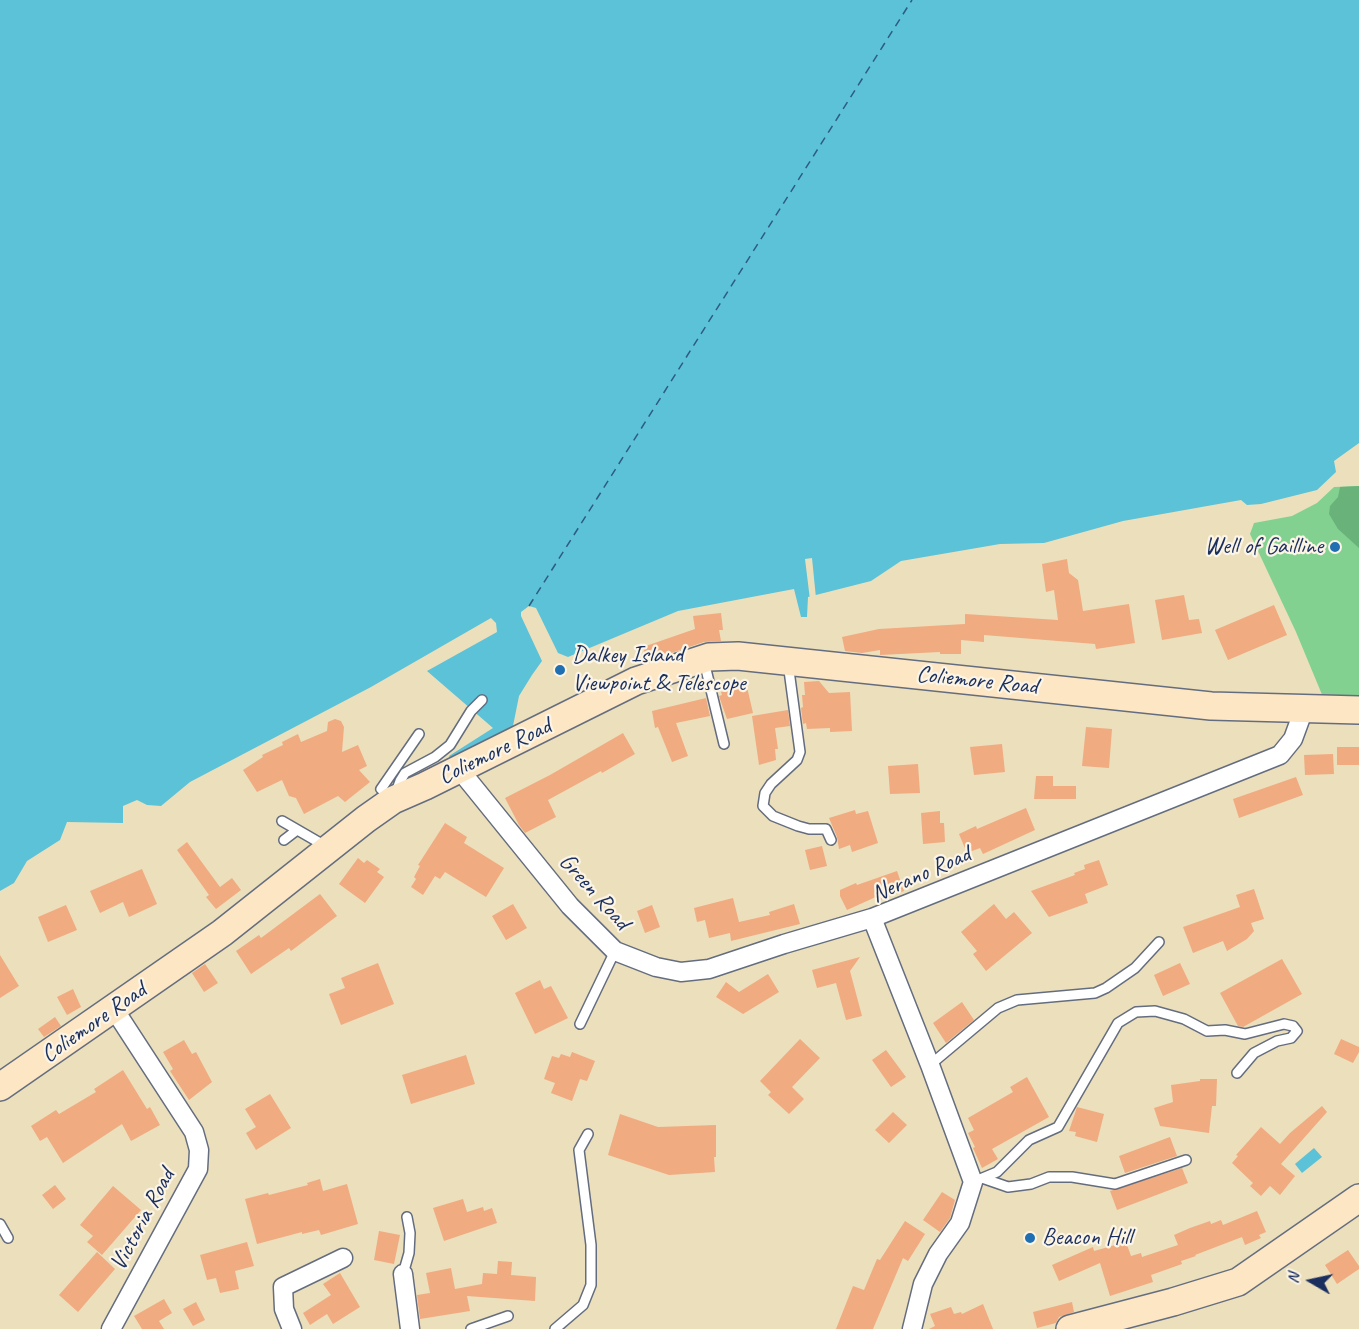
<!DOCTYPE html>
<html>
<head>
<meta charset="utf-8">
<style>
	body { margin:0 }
	#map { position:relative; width:1359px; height:1329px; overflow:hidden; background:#ecdfbc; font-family:Caveat,sans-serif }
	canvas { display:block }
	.north { position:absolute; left:1281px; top:1251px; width:60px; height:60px; -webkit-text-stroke:4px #fcf5e5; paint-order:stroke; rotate:279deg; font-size:16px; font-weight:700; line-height:24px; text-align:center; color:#1b2f5e }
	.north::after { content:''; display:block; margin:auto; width:21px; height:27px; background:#1b2f5e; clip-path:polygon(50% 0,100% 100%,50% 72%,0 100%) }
</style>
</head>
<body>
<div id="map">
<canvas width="1359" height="1329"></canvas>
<div class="north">N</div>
</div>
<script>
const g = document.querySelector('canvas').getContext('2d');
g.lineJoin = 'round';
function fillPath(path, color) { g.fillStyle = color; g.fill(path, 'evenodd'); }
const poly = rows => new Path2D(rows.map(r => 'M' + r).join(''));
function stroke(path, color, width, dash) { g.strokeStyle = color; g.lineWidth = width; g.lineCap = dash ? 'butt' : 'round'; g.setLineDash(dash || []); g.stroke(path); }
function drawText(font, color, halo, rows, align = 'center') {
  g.font = font + ' Caveat,sans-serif'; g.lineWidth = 4.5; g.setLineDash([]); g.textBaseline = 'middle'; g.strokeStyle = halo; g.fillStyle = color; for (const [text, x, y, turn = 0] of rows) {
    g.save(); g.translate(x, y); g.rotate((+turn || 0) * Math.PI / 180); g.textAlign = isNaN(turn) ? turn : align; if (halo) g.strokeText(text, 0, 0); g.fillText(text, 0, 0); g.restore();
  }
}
const green = poly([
	[1359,486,1359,695,1323,697,1296,632,1250,534,1254,523,1292,516,1317,503,1334,487]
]);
const forest = poly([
	[1359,486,1359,548,1338,529,1329,514,1330,506,1338,497,1340,487]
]);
const water = poly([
	[0,0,1359,0,1359,443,1334,461,1336,472,1317,490,1261,504,1247,505,1241,500,1123,521,1044,543,1000,544,901,561,871,581,808,597,807,617,801,617,794,589,678,611,568,657,558,653,536,608,529,606,521,612,521,616,542,661,532,675,519,696,512,731,451,761,449,756,493,728,427,671,497,632,496,623,491,618,371,687,190,782,161,806,147,805,137,800,123,806,123,823,67,822,60,840,27,861,14,883,0,891],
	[1314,1148,1322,1157,1302,1173,1295,1164]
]);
const pier = poly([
	[812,558,816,598,811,599,811,608,805,559]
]);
const ferry = poly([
	[529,606,912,0]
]);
const building = poly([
	[1067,559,1069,573,1078,580,1083,611,1129,604,1135,643,1096,649,1095,644,984,635,984,642,961,640,961,654,940,654,940,652,880,655,880,650,862,653,845,651,842,637,879,629,965,624,965,614,1058,620,1054,590,1046,592,1042,564],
	[1184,595,1189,620,1199,619,1202,633,1162,640,1155,600],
	[1274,605,1287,635,1228,660,1215,630],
	[721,613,723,630,719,630,721,641,704,642,647,661,643,647,695,629,693,616],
	[819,681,829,693,850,692,852,731,830,732,830,728,807,729,806,723,803,724,801,708,803,707,802,695,805,695,804,682],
	[747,687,753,713,727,719,719,696,722,695,721,692],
	[706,698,710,716,676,723,688,756,672,762,658,727,655,728,652,711],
	[788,710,790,726,775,728,778,749,775,749,776,760,759,765,752,716],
	[335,719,341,721,344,727,342,752,358,745,367,766,359,770,370,782,345,802,338,796,304,814,296,798,289,796,282,780,257,792,243,770,263,757,262,755,283,745,282,742,298,734,301,742,327,731,328,722],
	[1086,727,1112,729,1109,768,1082,766],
	[623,733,635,754,602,773,601,771,548,800,556,817,525,833,519,825,505,798,550,775],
	[1002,744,1005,772,974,775,970,747],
	[1337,747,1359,747,1359,765,1337,765],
	[1333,754,1334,774,1305,775,1304,755],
	[918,764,920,793,890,794,888,766],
	[1036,776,1053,776,1053,786,1076,786,1076,799,1034,799],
	[1296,777,1303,795,1239,818,1233,799],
	[1026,808,1035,830,983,854,980,848,967,853,959,834,976,826,977,829],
	[855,810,856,814,868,811,878,843,852,852,850,845,839,849,837,837,829,818],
	[940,811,940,823,944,823,945,842,923,844,921,813],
	[445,823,467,837,464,843,504,868,486,897,445,872,440,879,435,876,423,895,411,887,416,879,414,877,420,866,418,865],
	[187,842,220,887,232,878,241,890,216,909,206,897,209,895,177,850],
	[822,846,827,866,810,870,805,850],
	[358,858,364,863,367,860,380,869,377,872,384,877,365,903,339,884],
	[1099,860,1108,885,1085,894,1088,903,1049,917,1031,891,1075,875,1074,873,1085,869,1084,865],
	[142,869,157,904,129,917,123,902,100,913,90,891],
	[897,871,904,891,880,900,878,896,847,910,840,896,840,890,856,883,857,885],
	[1254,889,1264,919,1251,923,1254,931,1247,939,1227,951,1223,941,1193,953,1183,927,1240,907,1236,895],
	[320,894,337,916,291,951,289,948,251,974,236,951,259,935,261,938],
	[733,898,739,922,770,915,769,912,794,904,800,924,731,941,730,933,709,938,705,920,697,922,694,908],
	[513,904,527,928,506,940,492,916],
	[994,904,1006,919,1014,912,1032,933,986,971,973,954,977,951,961,932],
	[66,905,77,930,48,942,38,917],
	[652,905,660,927,645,933,637,911],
	[0,955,19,986,0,998],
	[860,957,850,971,862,1016,846,1020,836,983,817,988,812,970],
	[1282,959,1302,994,1243,1027,1238,1026,1220,993],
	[378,963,394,1004,341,1025,329,994,345,988,341,978],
	[1180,963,1190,984,1163,996,1154,975],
	[205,964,218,983,204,992,192,973],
	[768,974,779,992,743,1014,716,997,726,982,739,992],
	[540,980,544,989,551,986,568,1018,535,1034,515,993],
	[73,989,81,1007,67,1015,57,997],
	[962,1002,974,1020,946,1043,933,1023],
	[55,1017,61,1026,44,1037,38,1029],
	[800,1039,820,1058,792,1087,804,1099,789,1114,768,1095,771,1092,760,1081],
	[1341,1039,1359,1047,1359,1052,1353,1063,1334,1054],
	[184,1040,192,1054,196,1052,212,1082,189,1100,170,1071,173,1069,163,1052],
	[886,1050,906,1077,891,1087,872,1060],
	[572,1052,595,1061,587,1081,580,1079,572,1101,551,1093,555,1083,544,1079,552,1056,559,1058,561,1054,570,1057],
	[466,1055,475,1084,411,1104,402,1075],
	[123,1070,147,1109,150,1107,160,1125,131,1141,122,1124,63,1163,47,1137,40,1141,31,1126,56,1110,59,1114,96,1092,94,1089],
	[1027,1077,1049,1117,992,1149,998,1159,982,1168,973,1148,975,1147,968,1133,974,1130,968,1118,1013,1092,1010,1087],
	[1200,1079,1217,1079,1216,1106,1212,1106,1209,1133,1160,1126,1154,1108,1173,1102,1171,1085,1200,1081],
	[270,1094,291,1128,256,1150,246,1133,256,1127,245,1109],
	[1322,1106,1327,1112,1281,1164,1295,1176,1280,1195,1270,1186,1261,1196,1250,1186,1253,1183,1232,1163,1238,1156,1236,1155,1261,1127,1280,1144,1290,1133],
	[1077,1107,1104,1114,1097,1142,1075,1136,1076,1132,1069,1131],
	[893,1112,907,1125,889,1143,875,1130],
	[620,1114,658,1127,716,1125,716,1157,714,1157,715,1172,669,1175,608,1155],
	[1170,1137,1177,1156,1125,1173,1119,1156],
	[1182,1168,1188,1183,1117,1210,1110,1191],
	[320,1179,323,1191,347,1184,358,1224,321,1235,319,1230,302,1234,302,1232,257,1244,245,1199,268,1193,269,1195,308,1185,307,1183],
	[55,1185,66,1199,53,1209,42,1195],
	[113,1186,141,1210,102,1255,87,1242,93,1236,80,1225],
	[942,1192,955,1200,950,1218,940,1232,923,1220],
	[463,1199,467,1212,483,1207,484,1211,492,1208,497,1223,444,1241,433,1208],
	[1257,1211,1266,1232,1259,1235,1261,1238,1245,1245,1242,1237,1195,1255,1196,1256,1181,1261,1182,1264,1151,1275,1153,1282,1110,1296,1100,1263,1059,1281,1052,1265,1093,1247,1094,1251,1126,1242,1131,1256,1141,1253,1142,1257,1178,1245,1174,1235,1190,1228,1210,1221,1211,1224,1221,1220,1223,1225],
	[905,1221,925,1234,908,1261,903,1258,873,1329,836,1329,853,1286,864,1290,877,1259,880,1260],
	[379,1231,400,1235,394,1264,374,1260],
	[247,1242,254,1266,235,1271,239,1289,220,1293,216,1278,207,1280,200,1255],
	[1348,1250,1359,1266,1359,1269,1337,1284,1325,1265],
	[97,1252,115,1269,78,1312,59,1295],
	[498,1261,512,1262,511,1275,536,1277,535,1301,467,1296,470,1311,420,1319,417,1295,430,1293,426,1273,451,1268,455,1289,482,1284,483,1273,497,1274],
	[340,1273,360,1307,333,1324,327,1314,310,1325,303,1313,331,1295,323,1284],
	[164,1299,172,1313,159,1321,164,1329,142,1329,134,1316],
	[196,1302,205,1320,193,1326,183,1309],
	[1072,1302,1074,1312,1059,1317,1056,1323,1037,1328,1033,1312],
	[983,1304,993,1329,929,1329,935,1326,930,1314,951,1307,954,1314,961,1312,962,1314]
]);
const lane = poly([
	[704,661,724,744],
	[788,663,800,752,797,760,771,784,765,793,763,806,773,816,798,826,809,829,826,829,831,840],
	[419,734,381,789,393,800,400,781,405,773,435,757,450,745,471,711,482,700],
	[282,821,327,847],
	[284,840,297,830],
	[580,1024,615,951],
	[930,1065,998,1008,1017,1000,1095,993,1106,988,1135,968,1159,942],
	[982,1178,1008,1187,1031,1184,1049,1177,1072,1177,1115,1184,1186,1160],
	[973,1182,997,1172,1029,1140,1058,1127,1118,1023,1136,1012,1155,1011,1184,1019,1207,1031,1225,1030,1245,1034,1284,1024,1293,1026,1297,1031,1291,1038,1277,1041,1254,1053,1237,1073],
	[0,1224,8,1238],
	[403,1274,409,1253,410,1233,407,1217],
	[471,1329,508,1316],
	[555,1329,583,1305,591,1285,591,1245,579,1150,588,1134]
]);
const street = poly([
	[459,769,570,906,615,951,656,967,681,972,709,969,784,944,872,918],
	[403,1274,410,1329],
	[111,1329,198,1169,199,1150,194,1132,114,1009],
	[292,1329,284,1309,283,1287,343,1258],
	[912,1329,923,1284,938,1254,960,1223,973,1182,930,1065,872,918,1280,755,1293,739,1304,709]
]);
const secondary = poly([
	[0,1087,222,933,366,819,393,800,425,786,636,681,709,657,738,656,1211,706,1359,710],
	[1070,1329,1173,1302,1238,1282,1359,1198]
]);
const markers = [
	[1335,547,6,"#1f6fb2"],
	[560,670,6,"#1f6fb2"],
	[1030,1238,6,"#1f6fb2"]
];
const poiNames = [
	["Well of Gailline",1323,547,"right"],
	["Dalkey Island",572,656],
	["Viewpoint & Telescope",572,684],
	["Beacon Hill",1042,1238]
];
const streetNames = [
	["Coliemore Road",977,681,6],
	["Coliemore Road",495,752,-26],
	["Nerano Road",921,875,-24],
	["Green Road",594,892,48],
	["Coliemore Road",94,1023,-35],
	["Victoria Road",143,1220,-62]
];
fillPath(green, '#82d190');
fillPath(forest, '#69b37a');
fillPath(water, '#5bc2d7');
fillPath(pier, '#ecdfbc');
stroke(ferry, '#2e5b82', 1.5, [8, 6]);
fillPath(building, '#f0ab81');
stroke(lane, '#646d7f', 12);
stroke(street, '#646d7f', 21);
stroke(secondary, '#646d7f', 30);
stroke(lane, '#fff', 9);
stroke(street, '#fff', 18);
stroke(secondary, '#fce6c4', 27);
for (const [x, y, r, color] of markers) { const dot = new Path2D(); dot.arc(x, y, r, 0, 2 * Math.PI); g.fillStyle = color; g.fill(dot); stroke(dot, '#fcf5e5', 2); }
drawText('24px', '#1b2f5e', '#fcf5e5', poiNames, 'left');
drawText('24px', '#1b2f5e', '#fcf5e5', streetNames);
</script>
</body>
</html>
